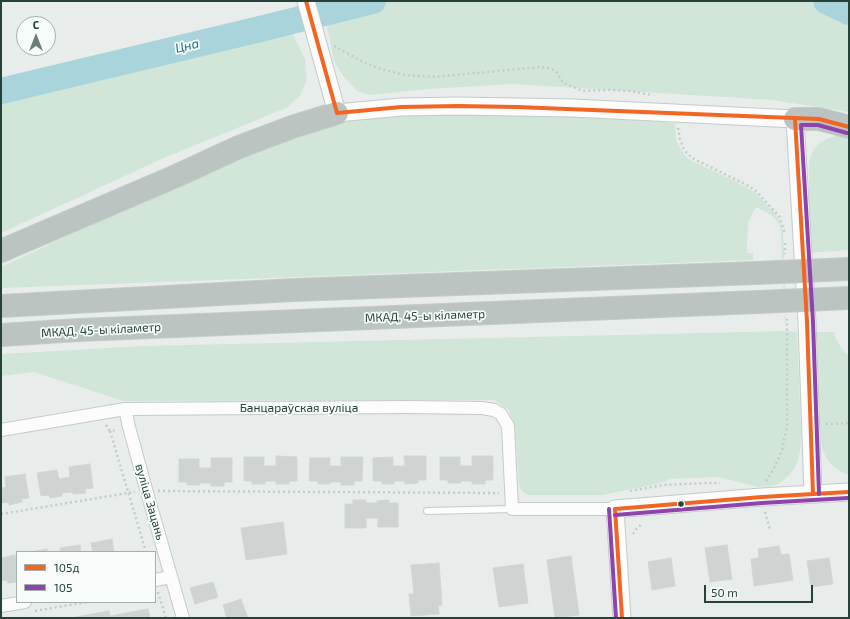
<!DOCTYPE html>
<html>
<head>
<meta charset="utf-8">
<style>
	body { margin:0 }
	#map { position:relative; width:850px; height:619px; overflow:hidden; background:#e8edeb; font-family:"Exo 2",sans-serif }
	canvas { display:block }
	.frame { position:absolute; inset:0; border:2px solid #24423a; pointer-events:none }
	.legend { position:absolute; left:16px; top:551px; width:140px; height:52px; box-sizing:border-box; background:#f7fbf9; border:1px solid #a3b1ad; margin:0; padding:5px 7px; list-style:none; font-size:12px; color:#24423a }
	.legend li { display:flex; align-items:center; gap:8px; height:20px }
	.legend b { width:20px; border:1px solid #a3b1ad }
	.north { position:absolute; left:16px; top:16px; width:40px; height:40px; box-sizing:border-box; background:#f7fbf9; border:1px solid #a3b1ad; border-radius:50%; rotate:0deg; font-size:11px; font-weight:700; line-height:16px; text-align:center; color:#24423a }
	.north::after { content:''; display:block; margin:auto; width:14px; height:18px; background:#697e78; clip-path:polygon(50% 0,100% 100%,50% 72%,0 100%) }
	.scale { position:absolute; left:704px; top:585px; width:109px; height:18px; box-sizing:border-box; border:2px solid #24423a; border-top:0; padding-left:5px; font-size:12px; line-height:14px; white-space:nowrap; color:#24423a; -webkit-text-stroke:3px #f7fbf9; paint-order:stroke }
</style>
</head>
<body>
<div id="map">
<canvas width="850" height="619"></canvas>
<div class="frame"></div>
<ul class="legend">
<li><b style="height:5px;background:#f26522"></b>105д</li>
<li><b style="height:5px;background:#8e44ad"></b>105</li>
</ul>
<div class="north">С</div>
<div class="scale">50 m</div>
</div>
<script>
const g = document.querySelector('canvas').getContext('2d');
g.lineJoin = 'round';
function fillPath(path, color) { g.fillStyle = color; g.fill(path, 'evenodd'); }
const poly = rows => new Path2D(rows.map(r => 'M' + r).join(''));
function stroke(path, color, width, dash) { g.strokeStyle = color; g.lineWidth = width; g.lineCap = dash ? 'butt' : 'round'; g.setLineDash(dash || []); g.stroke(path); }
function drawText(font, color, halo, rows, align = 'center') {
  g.font = font + ' "Exo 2",sans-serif'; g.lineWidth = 3.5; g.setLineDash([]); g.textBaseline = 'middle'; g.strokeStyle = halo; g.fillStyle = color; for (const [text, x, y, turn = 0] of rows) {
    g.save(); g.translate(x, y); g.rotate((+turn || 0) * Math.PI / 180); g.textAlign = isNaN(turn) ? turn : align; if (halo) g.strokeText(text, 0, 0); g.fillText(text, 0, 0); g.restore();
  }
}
const green = poly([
	[322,1,826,1,849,12,849,112,772,100,512,84,429,89,370,95,357,91,343,76,334,61],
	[291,30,305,59,307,80,300,96,286,108,164,158,1,233,1,100,275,33],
	[405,114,572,116,675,123,676,141,686,157,692,161,735,181,756,193,776,214,781,226,783,233,786,323,785,323,781,233,780,226,777,221,771,215,756,207,748,223,747,253,753,253,753,260,1,288,1,267,179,183,242,154,344,121],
	[849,134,849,250,809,253,809,162,812,152,818,144,828,138,836,136],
	[788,331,797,332,801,432,800,451,798,461,794,469,788,476,780,483,772,486,758,487,718,477,671,479,657,484,602,495,528,495,522,491,519,485,515,427,509,410,494,400,123,401,34,372,1,376,1,354,143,346],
	[814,332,835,332,835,337,840,346,845,353,849,355,849,475,841,472,832,465,826,457,822,448,819,421]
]);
const river = poly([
	[826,1,849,12],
	[1,91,256,30,373,1]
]);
const building = poly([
	[276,456,297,457,297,481,289,481,289,484,276,484,276,481,265,481,265,484,252,484,252,481,244,481,244,457,264,457,264,466,276,466,276,456],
	[404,456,426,456,426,480,418,480,418,483,405,484,405,481,394,481,394,484,382,484,382,481,373,481,373,458,393,457,393,466,405,466,404,456],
	[472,456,493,456,493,480,485,480,485,484,472,484,472,481,461,481,461,483,448,483,448,480,440,480,440,457,460,457,460,466,472,466,472,456],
	[341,457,363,457,362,481,354,481,354,485,341,485,341,482,330,482,330,484,318,484,318,481,309,481,310,458,330,458,330,466,341,466,341,457],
	[211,458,232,458,232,482,224,482,224,486,211,486,211,483,200,483,200,485,187,485,187,482,179,482,179,459,199,459,199,468,211,468,211,458],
	[90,464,93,488,85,489,86,493,73,494,73,492,62,493,62,496,50,498,49,495,41,496,37,473,57,470,59,479,70,477,69,467,90,464],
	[25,474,29,498,21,499,22,502,9,505,9,502,1,503,1,488,6,487,5,477,25,474],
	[353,500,366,500,366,503,377,503,377,501,389,500,389,503,398,503,398,527,378,527,378,518,366,518,366,528,345,528,345,504,353,504,353,500],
	[283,522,287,554,246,560,241,528,283,522],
	[112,539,114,552,93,552,91,543,112,539],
	[80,545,81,552,60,552,60,548,80,545],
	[727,545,732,579,710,582,705,548,727,545],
	[779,546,781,555,789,554,793,580,754,586,751,559,759,558,758,549,779,546],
	[47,549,47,552,31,552,47,549],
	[15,555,16,564,17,564,17,582,8,583,7,580,1,581,1,558,15,555],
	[571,556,579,615,555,618,547,560,571,556],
	[671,558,675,586,652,590,648,562,671,558],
	[829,558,833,584,811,587,807,561,829,558],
	[439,563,442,605,438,606,439,614,411,616,409,594,414,594,411,565,439,563],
	[523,564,528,603,499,607,493,568,523,564],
	[213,582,218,597,195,604,190,588,213,582],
	[241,599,248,618,227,618,223,605,241,599],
	[148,609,150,618,71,618,109,611,110,616,148,609]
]);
const path = poly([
	[334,46,365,63,384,70,405,75,433,77,540,67,548,68,556,71,563,83,583,91,609,90,629,91,652,95],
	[678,128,680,139,684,150,692,158,745,184,755,190,779,216,785,234],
	[785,243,785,254],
	[826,424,849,423],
	[106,425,110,431,118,430],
	[110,431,146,552],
	[766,481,773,470,782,451,787,426,787,319],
	[158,491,499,493],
	[630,491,663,485,706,483,720,483],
	[765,512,770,530],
	[1,514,128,493,135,492],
	[633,534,637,528,643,523],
	[158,592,166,618],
	[35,611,87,602]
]);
const lane = poly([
	[427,511,512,509]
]);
const street = poly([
	[125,409,129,427,146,489,183,618],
	[1,430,125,409,407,407,482,408,494,410,501,414,508,426,512,509,615,509],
	[155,580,171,577],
	[1,606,25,602]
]);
const secondary = poly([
	[306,1,337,113,401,107,458,106,573,108,795,119,807,322,813,494],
	[622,618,615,509,762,497,849,492]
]);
const highway = poly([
	[795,119,819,119,849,127],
	[1,251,176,176,239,147,292,127,337,113],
	[1,306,294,290,756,273],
	[1,335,79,330,758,302]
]);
const highwayBridge = poly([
	[756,273,849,269],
	[758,302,849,298]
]);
const bus1 = poly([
	[306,1,337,113],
	[337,113,401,107,458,106,517,107,819,119,849,127],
	[795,119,807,322,813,494],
	[615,509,762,497,848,492],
	[615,509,622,618]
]);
const bus2 = poly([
	[819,494,813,322,801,125,818,125,847,133],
	[609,509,616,618],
	[615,515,762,503,848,498]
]);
const markers = [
	[681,504,3.5,"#24423a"]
];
const streetNames = [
	["МКАД, 45-ы кіламетр",425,316,-2],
	["МКАД, 45-ы кіламетр",101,330,-3],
	["Банцараўская вуліца",299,408],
	["вуліца Зацань",150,502,74]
];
const waterNames = [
	["Цна",187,46,-14]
];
fillPath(green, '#d1e6d8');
stroke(river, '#a9d4db', 26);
fillPath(building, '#cfd4d2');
stroke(building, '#d1d6d4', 1);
stroke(lane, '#c5cac8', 8);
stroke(street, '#c5cac8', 14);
stroke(secondary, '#c3cbc8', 19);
stroke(highway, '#c3ccc9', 24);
stroke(path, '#c3ccca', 2.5, [2, 3]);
stroke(lane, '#fcfcfc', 6);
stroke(street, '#fcfcfc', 12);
stroke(secondary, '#fcfcfc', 17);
stroke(highway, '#bcc4c2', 22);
stroke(highwayBridge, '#c3ccc9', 24, []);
stroke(highwayBridge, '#bcc4c2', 22);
stroke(bus1, '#f26522', 4);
stroke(bus2, '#8e44ad', 4);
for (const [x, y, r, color] of markers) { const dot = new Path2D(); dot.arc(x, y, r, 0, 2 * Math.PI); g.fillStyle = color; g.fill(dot); stroke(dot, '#f7fbf9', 1.5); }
drawText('12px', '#24423a', '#f7fbf9', streetNames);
drawText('italic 13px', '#1c6f80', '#f7fbf9', waterNames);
</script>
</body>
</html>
